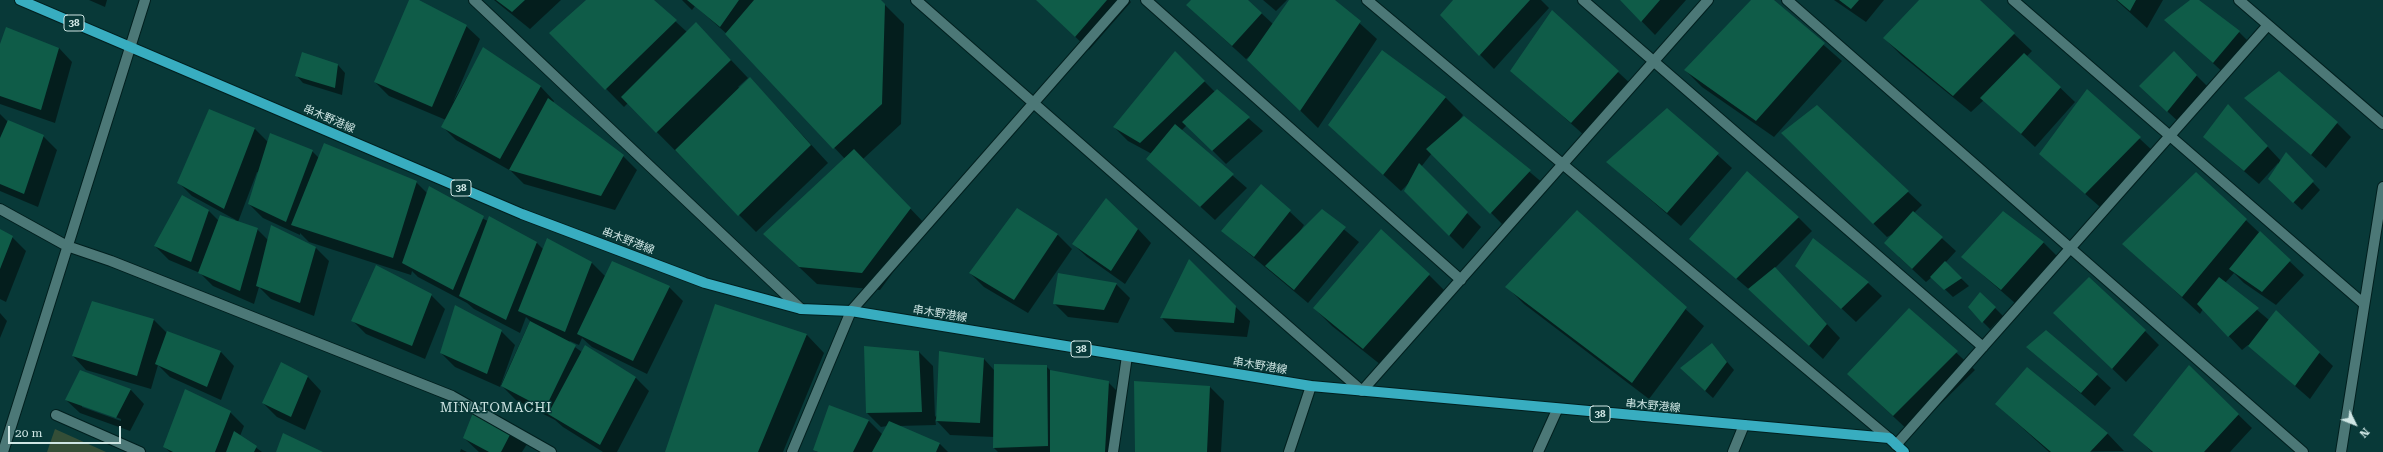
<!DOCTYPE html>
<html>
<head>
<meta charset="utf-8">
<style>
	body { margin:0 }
	#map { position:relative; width:2383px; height:452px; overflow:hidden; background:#083938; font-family:"Roboto Serif",serif }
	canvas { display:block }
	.north { position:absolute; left:2335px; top:404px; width:40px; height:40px; -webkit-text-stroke:3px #083938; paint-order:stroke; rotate:133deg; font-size:11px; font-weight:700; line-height:16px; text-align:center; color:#cfe6e4 }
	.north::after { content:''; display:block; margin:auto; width:14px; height:18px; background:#cfe6e4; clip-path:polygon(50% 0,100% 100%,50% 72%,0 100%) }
	.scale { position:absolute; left:8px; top:426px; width:113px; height:18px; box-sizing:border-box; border:2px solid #cfe6e4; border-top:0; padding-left:5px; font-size:12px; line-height:14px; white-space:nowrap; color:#cfe6e4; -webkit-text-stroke:3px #083938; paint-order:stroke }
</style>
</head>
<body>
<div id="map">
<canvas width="2383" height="452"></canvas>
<div class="north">N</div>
<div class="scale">20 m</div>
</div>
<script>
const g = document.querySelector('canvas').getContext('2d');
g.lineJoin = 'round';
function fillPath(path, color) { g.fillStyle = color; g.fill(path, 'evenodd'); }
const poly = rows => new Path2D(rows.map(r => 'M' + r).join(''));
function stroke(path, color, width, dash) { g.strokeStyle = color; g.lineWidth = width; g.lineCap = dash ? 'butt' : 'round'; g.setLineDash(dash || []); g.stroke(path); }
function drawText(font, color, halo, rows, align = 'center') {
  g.font = font + ' "Roboto Serif","Noto Sans JP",serif'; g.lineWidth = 3; g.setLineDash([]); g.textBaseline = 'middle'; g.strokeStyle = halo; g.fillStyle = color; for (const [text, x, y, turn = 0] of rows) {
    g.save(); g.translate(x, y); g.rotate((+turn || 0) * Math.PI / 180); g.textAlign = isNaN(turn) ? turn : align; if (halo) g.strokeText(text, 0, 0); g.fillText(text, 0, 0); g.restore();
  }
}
const green = poly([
	[55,429,106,452,47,452]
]);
const shadow = poly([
	[89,0,107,0,105,7],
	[410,0,417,0,466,26,480,39,453,102,483,49,541,87,554,101,553,103,623,156,637,170,615,210,524,184,511,171,456,140,442,126,446,120,389,96,375,82],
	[494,0,561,0,530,29],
	[587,0,652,0,687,32,713,41,748,78,738,87,740,88,750,78,828,163,756,232,628,103,624,107,551,33],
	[682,0,880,0,904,24,901,124,863,159,927,226,880,290,817,284,782,251,845,159,727,34,695,6,692,10],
	[1037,0,1129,0,1131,2,1089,50],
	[1192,0,1247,0,1273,24,1290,0,1334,0,1377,39,1318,128,1266,77,1252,54,1246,59,1202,19],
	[1263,0,1287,0,1276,11],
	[1455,0,1541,0,1549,8,1494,69,1441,15],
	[1621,0,1686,0,1655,35],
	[1753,0,1772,0,1842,61,1774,137,1702,87,1685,70],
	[1834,0,1884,0,1866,22],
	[1921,0,1978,0,2032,51,2027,56,2075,102,2035,147,1984,100,1971,112,1901,55,1884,38],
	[2116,0,2163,0,2147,28],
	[2191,0,2198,0,2239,32,2253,46,2227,76,2166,20],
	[1553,12,1632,85,1585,136,1512,71],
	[0,47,59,48,72,62,55,123,0,104],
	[1175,52,1215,92,1217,91,1263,131,1226,164,1187,125,1181,131,1247,188,1215,220,1148,159,1152,154,1128,141,1114,127],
	[2174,53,2210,89,2182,125,2154,99],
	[338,65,345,73,342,95,303,83,296,75],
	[2087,90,2154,152,2100,207,2040,154],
	[1445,97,1463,115,1458,122,1464,117,1544,184,1505,227,1432,153,1421,167,1481,227,1463,249,1405,191,1409,183,1401,191,1329,125],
	[2246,98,2337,123,2351,137,2326,168],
	[1817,107,1922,205,1914,213,1956,251,1945,263,1969,286,1953,297,1932,277,1926,282,1899,257,1895,233,1887,237,1782,133],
	[1667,109,1732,168,1681,226,1607,162],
	[209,110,255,129,268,142,312,151,319,158,416,182,428,194,537,243,544,250,548,240,592,263,605,276,669,287,683,301,647,374,592,347,582,338,579,345,570,341,569,343,582,352,636,378,649,391,617,452,603,452,563,427,555,420,516,400,501,385,530,321,526,317,520,333,474,309,467,303,418,277,412,271,411,275,309,242,300,233,300,235,263,218,249,204,259,173,257,172,238,222,257,229,268,240,315,247,329,261,314,316,271,299,259,287,254,304,213,286,200,273,169,260,155,246,182,196,209,211,219,221,236,220,192,196,178,182],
	[0,114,8,122,43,136,57,150,38,207,0,191],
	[2242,119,2281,161,2286,154,2320,190,2302,210,2277,187,2278,163,2259,184,2204,137],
	[2196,173,2304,275,2276,305,2244,283,2234,273,2225,283,2269,320,2276,312,2333,366,2310,399,2248,345,2242,350,2203,309,2200,314,2124,244],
	[1261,185,1304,225,1297,236,1322,211,1359,242,1308,303,1222,231],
	[1018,210,1058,235,1072,249,1028,313,984,287,970,273],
	[1578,211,1704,326,1649,399,1524,304,1507,287],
	[1798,217,1812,231,1775,268,1840,338,1823,359,1751,291,1690,239],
	[1138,229,1151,243,1125,284,1087,257,1073,244],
	[0,231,12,237,26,251,6,302,0,299],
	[2043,242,2057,256,2015,303,1962,257],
	[1189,261,1250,321,1247,337,1175,332,1162,318],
	[1429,275,1446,292,1381,365,1332,326,1314,308],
	[1810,279,1868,283,1882,296,1856,322],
	[1116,284,1130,298,1118,323,1068,317,1054,303],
	[1980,293,2003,316,1990,329,1983,322],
	[431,295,445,309,425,359,366,334,352,320],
	[93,303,154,320,167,333,221,352,234,366,221,400,170,377,158,365,151,389,86,370,73,356],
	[715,305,807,335,824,353,783,452,666,452],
	[1909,309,1975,370,1911,433,1866,391],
	[0,313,7,321,0,338],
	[2068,326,2145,331,2159,345,2126,382],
	[501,331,515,345,500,387,455,367,441,353],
	[1712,344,1734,370,1713,398,1689,376],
	[2028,347,2097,375,2111,388,2095,406],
	[919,352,933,366,935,417,984,359,994,370,1046,366,1051,371,1108,382,1122,396,1119,452,998,452,994,448,994,437,950,435,935,419,936,425,898,426,940,444,948,452,817,452,814,449,830,406,869,421,883,435,887,426,881,427,867,413],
	[2189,367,2252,428,2230,452,2152,452,2135,435],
	[81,371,131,390,144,404,130,431,80,413,66,400],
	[82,405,121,419,121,421,82,407],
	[308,377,321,391,305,430,277,417,263,403],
	[1210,387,1224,401,1221,452,1136,452],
	[1996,404,2107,433,2124,451,2049,452],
	[230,412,244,426,240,436,262,452,170,452,164,447],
	[513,430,527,444,522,452,479,452,464,438],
	[461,449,467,452,460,452]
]);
const building = poly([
	[409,0,419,0,467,25,432,107,374,82],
	[496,0,525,0,512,12],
	[586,0,654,0,677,20,605,90,549,33],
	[687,0,739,0,720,27],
	[754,0,881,0,885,4,882,104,833,149,725,34],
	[1036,0,1107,0,1075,37],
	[1191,0,1248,0,1262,13,1232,46,1186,5],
	[1289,0,1335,0,1361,21,1300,111,1247,60],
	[1453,0,1530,0,1479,56,1440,15],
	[1620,0,1660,0,1641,22],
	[1751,0,1774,0,1825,43,1756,121,1684,70],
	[1839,0,1859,0,1851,9],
	[1919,0,1980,0,2015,33,1953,96,1883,38],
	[2117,0,2136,0,2130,11],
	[2190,0,2199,0,2240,31,2213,63,2164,20],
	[1552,10,1619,71,1571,123,1510,71],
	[696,22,731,60,656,133,621,97],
	[6,27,59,48,41,110,0,96,0,44],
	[483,47,541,86,500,159,441,127],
	[1382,50,1446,97,1383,175,1328,125],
	[1175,51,1205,81,1140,143,1113,127],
	[2174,51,2197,75,2167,112,2139,86],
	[302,52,338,64,335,88,295,76],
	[2024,53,2061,87,2021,134,1980,98],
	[2279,71,2338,122,2311,155,2244,98],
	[750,77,811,145,738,216,675,150],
	[1217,89,1250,117,1212,151,1182,122],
	[2087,89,2141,137,2085,194,2039,154],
	[548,98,624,155,601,196,509,170],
	[2228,104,2268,146,2244,171,2203,137],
	[1817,105,1909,191,1873,224,1781,133],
	[1667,108,1719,153,1667,213,1606,162],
	[209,109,255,128,224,209,177,183],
	[1464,116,1531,170,1490,214,1426,149],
	[8,120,44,135,24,194,0,184,0,138],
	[1175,124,1234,174,1200,207,1146,159],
	[270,133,313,150,286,222,248,204],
	[324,143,417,181,393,258,291,225],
	[854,149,911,208,862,273,799,267,763,234],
	[2286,152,2314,181,2293,203,2268,179],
	[1419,163,1468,212,1449,236,1404,191],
	[1747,171,1799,217,1736,279,1689,239],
	[2196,172,2247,219,2182,297,2122,244],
	[1261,184,1291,210,1254,257,1221,231],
	[429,186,484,216,453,290,402,263],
	[182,195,209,210,191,262,154,246],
	[1106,198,1138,229,1111,271,1072,244],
	[1017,208,1058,234,1014,300,969,273],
	[1322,209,1346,227,1294,290,1265,266],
	[1577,210,1687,307,1632,383,1505,287],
	[1913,211,1943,237,1912,269,1884,243],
	[2003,211,2044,242,2001,290,1961,257],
	[220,215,258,228,240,291,198,273],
	[489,216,537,242,506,320,459,296],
	[271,225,316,247,300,303,256,286],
	[0,229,13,236,0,269],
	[1381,229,1430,274,1363,349,1313,308],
	[2260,231,2291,260,2262,292,2229,269],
	[547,238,592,262,565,332,518,311],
	[1813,238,1869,282,1841,309,1795,266],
	[1189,259,1236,306,1234,323,1160,318],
	[612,261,670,286,633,361,577,334],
	[1945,261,1962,278,1944,290,1930,277],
	[376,265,432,294,412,346,351,321],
	[1775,267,1827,324,1809,346,1748,289],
	[1058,273,1117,283,1104,310,1053,304],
	[2089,277,2146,330,2112,369,2053,313],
	[2219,277,2259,308,2228,337,2197,304],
	[1980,292,1996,307,1982,323,1968,307],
	[92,301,154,319,137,376,72,356],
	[715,304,807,334,758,452,665,452],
	[455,305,502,330,487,374,440,353],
	[1909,308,1958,351,1893,416,1847,374],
	[2276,310,2320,352,2295,386,2248,346],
	[530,321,576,345,545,409,501,386],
	[2046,330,2098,374,2081,393,2026,347],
	[167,331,221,351,207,387,155,364],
	[1712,343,1727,362,1705,391,1680,368],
	[585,345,636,377,600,445,548,414],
	[864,346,919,351,922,412,866,413],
	[939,351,984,358,980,423,936,421],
	[281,362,308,376,291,417,262,403],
	[994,364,1047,365,1048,446,993,448],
	[2189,365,2239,414,2204,452,2153,452,2133,435],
	[2027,367,2108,433,2090,452,2051,452,1995,404],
	[80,370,131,389,116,418,65,400],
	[1050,370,1109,381,1105,452,1050,452],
	[1134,381,1210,386,1207,452,1135,452],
	[185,389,231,411,215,452,173,452,163,447],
	[476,405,513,429,501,452,489,452,463,438],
	[829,405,869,420,853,452,818,452,813,450],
	[889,421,940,443,936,452,872,452],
	[234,431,257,446,254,452,226,452],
	[283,433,323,452,276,452]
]);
const minor = poly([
	[474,0,801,309],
	[916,0,1362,391,1708,0],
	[1146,0,1461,280],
	[1367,0,1889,438],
	[1583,0,1983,347],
	[1787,0,2303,452],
	[2013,0,2364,304],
	[2239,0,2383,124],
	[0,209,67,246,111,261,452,396,551,452],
	[56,415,140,452],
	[1896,445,2268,25],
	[3,452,145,0],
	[792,452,851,311,1124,0],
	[1113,452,1127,356],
	[1289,452,1311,386],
	[1538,452,1557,410],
	[1733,452,1744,425],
	[2341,452,2383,187]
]);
const major = poly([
	[20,0,522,214,705,283,801,309,851,311,1311,386,1889,438,1904,452]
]);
const shields = [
	[74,23,20],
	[461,188,20],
	[1081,349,20],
	[1600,414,20]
];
const shieldNames = [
	["38",74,23],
	["38",461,188],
	["38",1081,349],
	["38",1600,414]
];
const streetNames = [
	["串木野港線",329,119,23],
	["串木野港線",628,241,21],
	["串木野港線",940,314,9],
	["串木野港線",1260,366,9],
	["串木野港線",1653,406,5]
];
const quarterNames = [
	["MINATOMACHI",496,408]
];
fillPath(green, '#344e37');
fillPath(shadow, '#0007');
fillPath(building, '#0f5c48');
stroke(minor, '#001f1e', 12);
stroke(major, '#001f1e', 12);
stroke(minor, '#4c7877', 10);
stroke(major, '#38adc0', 10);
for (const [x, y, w] of shields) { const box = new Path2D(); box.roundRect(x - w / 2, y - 8, w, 16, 3); g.fillStyle = '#083938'; g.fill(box); stroke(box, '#cfe6e4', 1); }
drawText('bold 10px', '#cfe6e4', null, shieldNames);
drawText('11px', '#cfe6e4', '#083938', streetNames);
g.letterSpacing = '1px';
drawText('13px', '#cfe6e4', '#083938', quarterNames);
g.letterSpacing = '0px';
</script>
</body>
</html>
